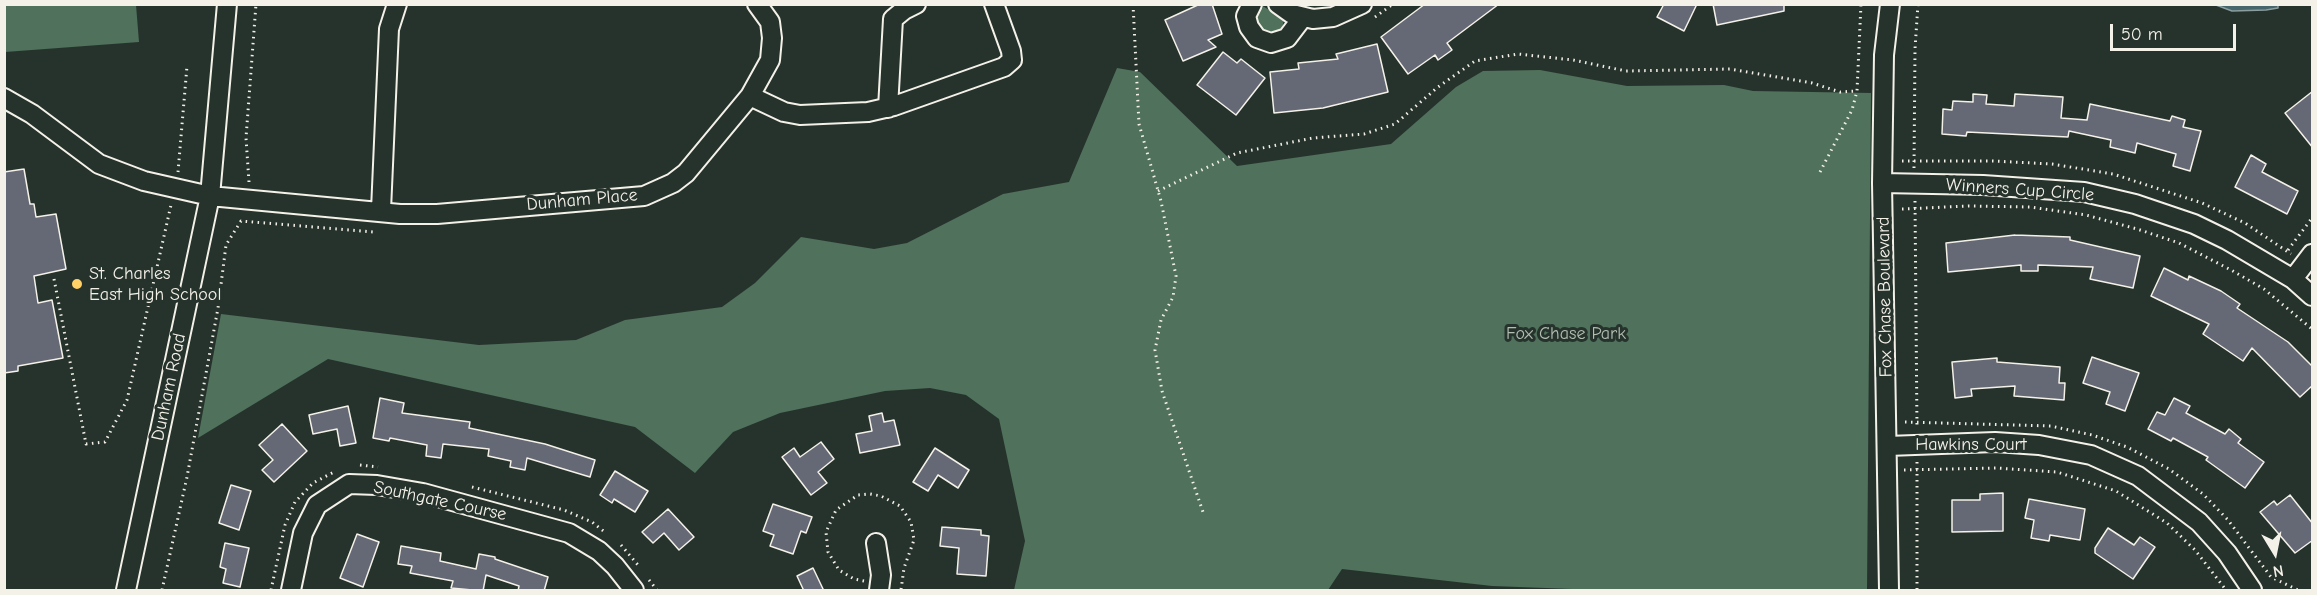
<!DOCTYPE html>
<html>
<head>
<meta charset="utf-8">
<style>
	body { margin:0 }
	#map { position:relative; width:2317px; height:595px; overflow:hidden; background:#26332d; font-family:"Comic Neue",sans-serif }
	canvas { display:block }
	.frame { position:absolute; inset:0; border:6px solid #f4f1e8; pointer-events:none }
	.north { position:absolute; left:2245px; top:523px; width:60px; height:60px; -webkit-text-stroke:4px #26332d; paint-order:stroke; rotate:170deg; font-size:16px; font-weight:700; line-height:24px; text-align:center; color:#f4f1e8 }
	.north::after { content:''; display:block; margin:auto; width:21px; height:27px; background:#f4f1e8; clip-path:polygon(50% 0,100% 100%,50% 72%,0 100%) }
	.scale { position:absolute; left:2110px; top:24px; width:126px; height:27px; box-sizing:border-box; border:3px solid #f4f1e8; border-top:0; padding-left:8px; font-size:18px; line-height:21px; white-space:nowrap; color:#f4f1e8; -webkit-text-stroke:4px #26332d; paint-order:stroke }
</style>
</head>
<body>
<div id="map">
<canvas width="2317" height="595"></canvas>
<div class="frame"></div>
<div class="north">N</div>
<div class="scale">50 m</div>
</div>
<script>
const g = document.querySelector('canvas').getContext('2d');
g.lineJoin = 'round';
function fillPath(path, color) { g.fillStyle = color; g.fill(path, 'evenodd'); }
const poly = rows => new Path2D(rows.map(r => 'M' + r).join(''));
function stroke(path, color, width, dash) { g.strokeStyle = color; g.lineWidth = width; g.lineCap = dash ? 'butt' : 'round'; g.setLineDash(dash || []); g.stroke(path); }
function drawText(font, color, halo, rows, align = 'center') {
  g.font = font + ' "Comic Neue",sans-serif'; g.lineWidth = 6; g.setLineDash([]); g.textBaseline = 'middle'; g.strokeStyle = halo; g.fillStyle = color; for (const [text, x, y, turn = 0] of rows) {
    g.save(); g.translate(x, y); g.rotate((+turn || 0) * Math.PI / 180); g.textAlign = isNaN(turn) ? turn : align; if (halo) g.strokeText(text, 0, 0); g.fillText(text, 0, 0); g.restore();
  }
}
const green = poly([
	[5,4,136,5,139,42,5,52],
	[1261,5,1284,19,1282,29,1272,33,1261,29,1256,18,1256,11],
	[1117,68,1140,72,1237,166,1391,144,1456,87,1483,71,1540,70,1627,86,1724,85,1753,91,1871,93,1867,590,1599,590,1492,586,1342,569,1328,590,1014,590,1025,541,999,419,966,395,930,388,885,391,780,413,733,432,695,473,635,427,328,359,198,438,221,314,479,345,576,340,625,320,722,307,755,283,801,237,874,249,907,243,1003,194,1069,182]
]);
const water = poly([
	[2216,5,2278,5,2278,8,2266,10,2232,11,2216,5]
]);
const building = poly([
	[1200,4,1212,4,1222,34,1208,40,1216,47,1183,61,1165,20,1200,4],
	[1425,4,1499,4,1447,43,1452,50,1438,60,1435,55,1408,74,1381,37,1425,4],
	[1664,4,1697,4,1684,31,1657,17,1664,4],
	[1713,4,1784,4,1784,11,1717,25,1713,4],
	[1377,44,1388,92,1323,108,1274,113,1270,72,1299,69,1298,63,1338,59,1336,54,1377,44],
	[1223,52,1237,63,1241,59,1265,78,1236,115,1197,85,1223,52],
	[2313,91,2313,148,2285,113,2313,91],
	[1973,94,1987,95,1986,104,2014,106,2015,94,2063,97,2061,118,2087,120,2090,104,2170,121,2172,116,2185,120,2183,127,2201,131,2190,171,2173,166,2176,154,2137,143,2135,153,2110,147,2111,140,2069,131,2068,137,1967,132,1966,136,1942,134,1943,109,1952,110,1953,101,1973,102,1973,94],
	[2251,155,2266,164,2262,172,2298,191,2287,214,2235,187,2251,155],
	[24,169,30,204,34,204,36,217,56,214,66,269,34,276,38,303,52,300,63,358,18,366,18,371,4,373,4,172,24,169],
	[2015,235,2070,237,2070,240,2140,256,2133,288,2090,279,2093,267,2038,265,2038,271,2021,271,2021,265,1948,272,1946,243,2015,235],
	[2164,268,2188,280,2189,276,2221,291,2240,304,2237,308,2288,342,2313,367,2313,385,2300,397,2252,348,2243,361,2203,334,2209,324,2151,296,2164,268],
	[2092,357,2139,373,2125,411,2106,404,2110,392,2083,383,2092,357],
	[1997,358,1997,362,2060,367,2059,383,2065,383,2064,400,2014,396,2015,386,1971,389,1972,396,1955,398,1952,362,1997,358],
	[380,398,404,403,402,413,470,422,469,428,545,444,595,460,590,477,527,458,525,470,510,467,511,461,488,456,489,449,443,444,441,458,426,456,427,445,390,438,389,441,373,438,380,398],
	[2174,398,2190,406,2186,413,2225,434,2229,429,2241,439,2238,443,2264,462,2245,488,2206,460,2208,457,2173,438,2171,441,2148,429,2157,412,2165,415,2174,398],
	[348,406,356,443,340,446,337,429,313,434,309,415,348,406],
	[882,413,884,422,894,420,900,445,860,453,856,434,872,431,869,416,882,413],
	[282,424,307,451,274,482,262,470,273,460,259,445,282,424],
	[821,442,834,459,818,472,827,483,811,495,782,457,794,448,800,457,821,442],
	[935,448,969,470,958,488,938,475,928,491,913,482,935,448],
	[615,471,648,491,635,512,614,499,612,503,600,495,615,471],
	[231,485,251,491,239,530,219,523,231,485],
	[2003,493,2003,531,1952,532,1952,500,1980,500,1980,494,2003,493],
	[2290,495,2313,524,2313,540,2295,553,2260,512,2274,501,2277,505,2290,495],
	[2029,499,2085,509,2080,540,2050,535,2049,541,2031,538,2034,520,2025,518,2029,499],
	[773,504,812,517,806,533,801,531,793,554,770,546,774,535,763,531,773,504],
	[668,509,694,537,679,550,664,533,653,543,642,532,668,509],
	[942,527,981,530,981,535,989,536,986,576,957,574,959,548,940,546,942,527],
	[2108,528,2134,545,2140,537,2155,547,2133,579,2095,553,2095,548,2108,528],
	[357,534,379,542,363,587,340,578,357,534],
	[225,543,249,548,240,587,223,583,226,569,220,567,225,543],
	[401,546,441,553,440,561,476,569,479,554,495,557,495,559,548,577,544,591,518,591,519,586,486,575,483,591,451,588,453,581,410,573,412,566,398,564,401,546],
	[813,568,824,591,804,591,797,576,813,568]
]);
const path = poly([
	[1133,4,1139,124,1161,201,1176,276,1173,297,1161,320,1155,350,1162,391,1204,515],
	[1375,17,1393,4],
	[1902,161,1993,161,2052,164,2113,174,2202,203,2245,223,2291,254],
	[1914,168,1915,49,1918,4],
	[178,172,187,66],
	[1820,172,1852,110,1857,91,1861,4],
	[249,182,246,138,256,4],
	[1158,191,1237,153,1313,138,1364,134,1395,124,1438,87,1475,61,1518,54,1573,60,1626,71,1730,69,1812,83,1840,92,1857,91],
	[1915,201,1917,429],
	[1902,209,1969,206,2030,207,2086,215,2137,229,2179,243,2231,270,2264,289,2312,329],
	[2288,250,2312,218],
	[54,279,86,444,105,442,127,400,171,205],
	[1905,422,2051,426,2092,435,2127,447,2169,469,2203,494,2228,520,2271,577,2298,590],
	[1917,462,1917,590],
	[360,465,378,467],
	[1904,470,1996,468,2057,472,2116,491,2167,523,2195,550,2226,590],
	[472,487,564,510,592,522,606,533],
	[621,545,638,565],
	[649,580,657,590],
	[864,581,854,579,839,570,828,552,826,532,836,510,858,495,870,494,881,496,900,506,911,522,914,540,904,568,901,590],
	[162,590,187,477,218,308,226,245,241,221,374,232],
	[271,590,285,525,295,502,313,483,334,472]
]);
const minor = poly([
	[1252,4,1246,16,1249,27,1257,38,1271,43,1287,38,1303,17],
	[1278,4,1292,14,1313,19,1333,17,1362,4],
	[750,96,784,112,800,115,868,112,894,106,1004,67,1012,60,1011,51,994,4],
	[4,98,32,114,99,164,144,181,210,196,400,214,437,214,644,196,673,183,686,173,750,96,770,60,772,38,770,22,757,4],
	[888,108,893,19,904,10,916,4],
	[1882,183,1983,185,2084,192,2135,204,2194,224,2227,240,2293,279,2312,296],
	[381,210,389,29,397,4],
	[2293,279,2312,254],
	[1888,446,1995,442,2039,445,2091,455,2138,476,2199,522,2227,553,2252,590],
	[876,543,881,575,879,590],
	[126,590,210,196,227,4],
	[291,590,303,533,317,505,349,484,377,485,423,493,569,533,599,551,615,566,634,590],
	[1889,590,1882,183,1884,55,1890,4]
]);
const markers = [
	[77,284,6,"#ffd166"]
];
const streetNames = [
	["Winners Cup Circle",2020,190,4],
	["Dunham Place",582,200,-5],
	["Fox Chase Boulevard",1885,297,-91],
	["Dunham Road",169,387,-78],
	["Hawkins Court",1971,445],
	["Southgate Course",440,501,12]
];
const poiNames = [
	["St. Charles",89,274],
	["East High School",89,295]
];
const parkNames = [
	["Fox Chase Park",1566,334]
];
fillPath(green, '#50715b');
fillPath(water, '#46666c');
stroke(water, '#8c9e9e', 1.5);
fillPath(building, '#656875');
stroke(building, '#f4f1e8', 1.5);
stroke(minor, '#f4f1e8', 22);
stroke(path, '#f4f1e8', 3, [1.5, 4.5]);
stroke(minor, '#26332d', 18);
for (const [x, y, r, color] of markers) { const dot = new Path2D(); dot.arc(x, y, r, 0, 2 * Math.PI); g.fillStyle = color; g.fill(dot); stroke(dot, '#26332d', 2); }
drawText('18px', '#f4f1e8', '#26332d', streetNames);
drawText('18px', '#f4f1e8', '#26332d', poiNames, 'left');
drawText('18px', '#b2beb0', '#26332d', parkNames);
</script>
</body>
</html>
